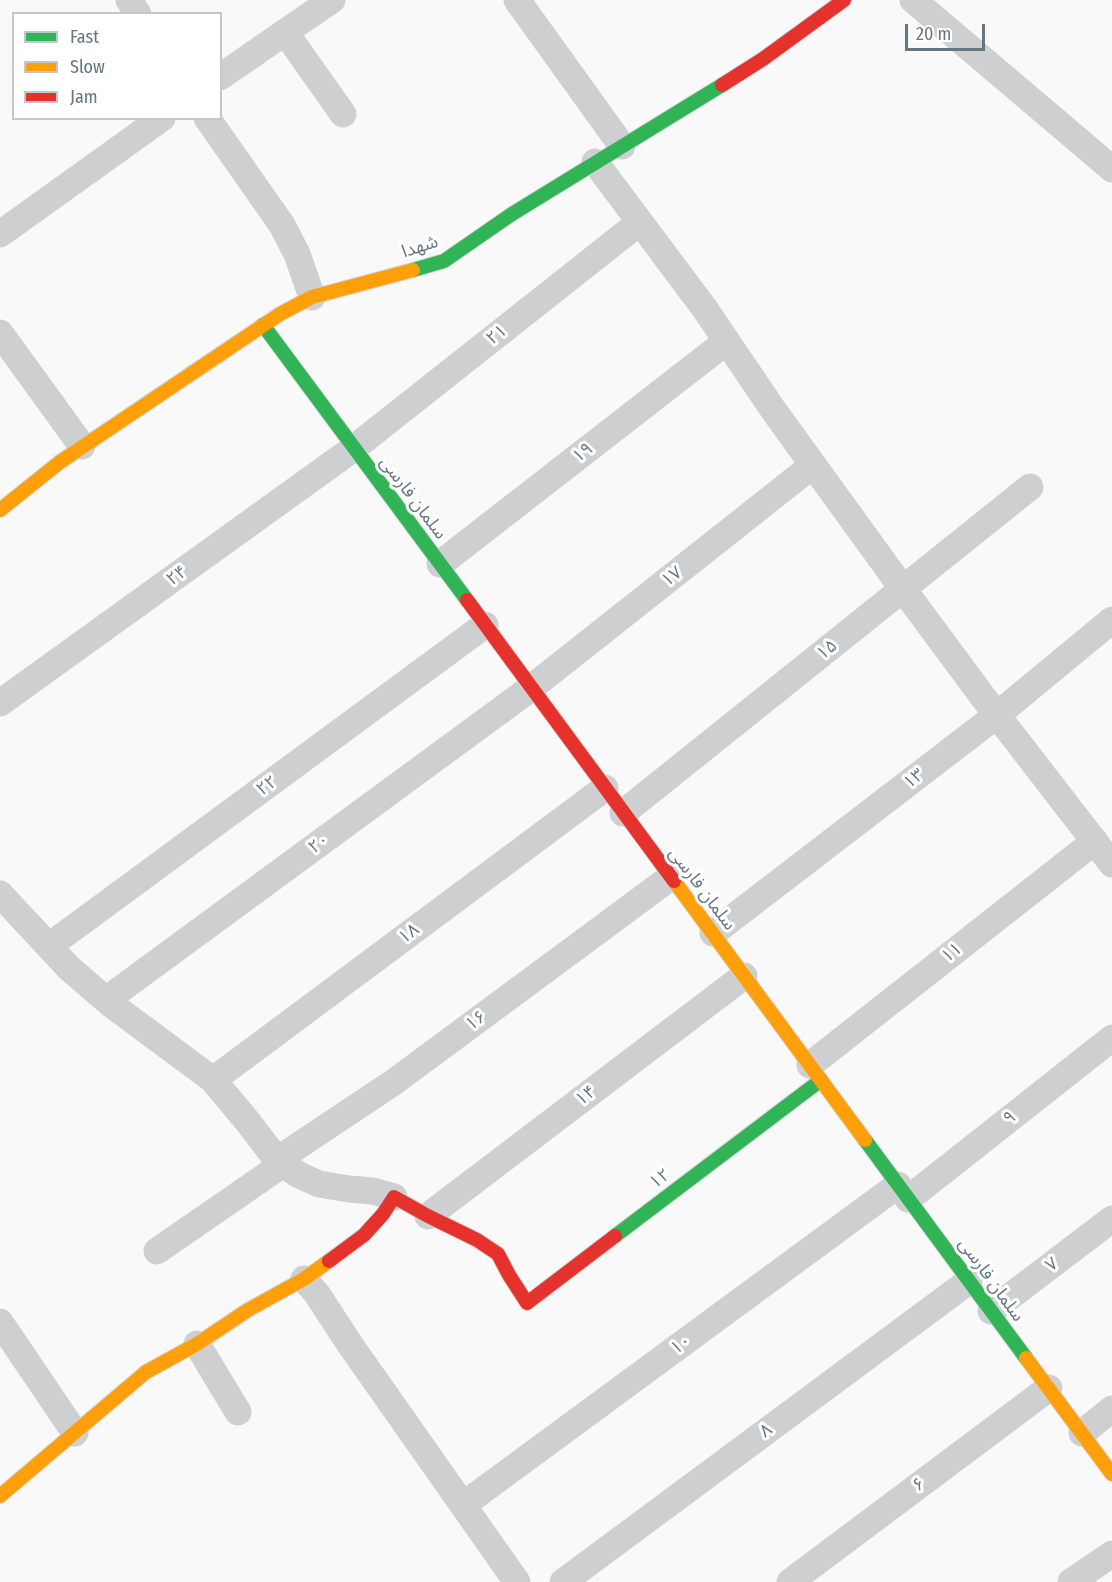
<!DOCTYPE html>
<html>
<head>
<meta charset="utf-8">
<style>
	body { margin:0 }
	#map { position:relative; width:1112px; height:1582px; overflow:hidden; background:#f9f9f9; font-family:"Fira Sans Condensed",sans-serif }
	canvas { display:block }
	.legend { position:absolute; left:12px; top:12px; width:210px; height:108px; box-sizing:border-box; background:#fff; border:2px solid #c1c8cd; margin:0; padding:8px 10px; list-style:none; font-size:18px; color:#657683 }
	.legend li { display:flex; align-items:center; gap:12px; height:30px }
	.legend b { width:30px; border:2px solid #c1c8cd }
	.scale { position:absolute; left:905px; top:24px; width:80px; height:27px; box-sizing:border-box; border:3px solid #657683; border-top:0; padding-left:8px; font-size:18px; line-height:21px; white-space:nowrap; color:#657683; -webkit-text-stroke:4px #fff; paint-order:stroke }
</style>
</head>
<body>
<div id="map">
<canvas width="1112" height="1582"></canvas>
<ul class="legend">
<li><b style="height:8px;background:#30b455"></b>Fast</li>
<li><b style="height:8px;background:#ff9f0a"></b>Slow</li>
<li><b style="height:8px;background:#e5322d"></b>Jam</li>
</ul>
<div class="scale">20 m</div>
</div>
<script>
const g = document.querySelector('canvas').getContext('2d');
g.lineJoin = 'round';
const poly = rows => new Path2D(rows.map(r => 'M' + r).join(''));
function stroke(path, color, width, dash) { g.strokeStyle = color; g.lineWidth = width; g.lineCap = dash ? 'butt' : 'round'; g.setLineDash(dash || []); g.stroke(path); }
function drawText(font, color, halo, rows, align = 'center') {
  g.font = font + ' "Fira Sans Condensed","Noto Sans Arabic",sans-serif'; g.lineWidth = 6; g.setLineDash([]); g.textBaseline = 'middle'; g.strokeStyle = halo; g.fillStyle = color; for (const [text, x, y, turn = 0] of rows) {
    g.save(); g.translate(x, y); g.rotate((+turn || 0) * Math.PI / 180); g.textAlign = isNaN(turn) ? turn : align; if (halo) g.strokeText(text, 0, 0); g.fillText(text, 0, 0); g.restore();
  }
}
const street = poly([
	[129,0,138,14],
	[517,0,622,146],
	[913,0,1112,169],
	[285,32,343,114],
	[220,77,332,0],
	[207,118,282,225,297,254,312,297],
	[595,162,705,309,774,411,903,589,983,697,1112,864],
	[0,234,162,118],
	[0,333,82,446],
	[440,564,727,341],
	[0,703,354,448,640,222],
	[623,813,1030,487],
	[0,894,69,968,112,1005,213,1080,248,1122,277,1160,299,1175,319,1184,349,1189,373,1191,394,1197],
	[713,933,997,715,1112,620],
	[49,946,485,625],
	[106,1000,531,688,813,465],
	[810,1065,1095,841],
	[213,1080,605,788],
	[277,1160,394,1082,671,877],
	[908,1199,1112,1038],
	[428,1216,744,976],
	[157,1251,283,1164],
	[304,1279,317,1294,351,1346,517,1582],
	[991,1311,1112,1219],
	[0,1322,75,1433],
	[197,1344,238,1412],
	[1082,1433,1112,1409],
	[463,1505,898,1185],
	[563,1582,969,1281],
	[790,1582,1049,1388],
	[1071,1582,1112,1554]
]);
const fast = poly([
	[413,270,444,261,512,214,722,85],
	[263,325,467,600],
	[865,1140,1026,1358],
	[615,1236,821,1080]
]);
const slow = poly([
	[0,510,60,462,280,314,312,297,413,270],
	[674,881,865,1140],
	[1026,1358,1112,1474],
	[0,1496,146,1372,197,1344,248,1310,304,1279,329,1261]
]);
const jam = poly([
	[722,85,763,59,844,0],
	[467,600,674,881],
	[329,1261,364,1235,383,1214,394,1197,428,1216,477,1240,498,1254,509,1275,527,1303,615,1236]
]);
const streetNames = [
	["شهدا",420,247,-18],
	["۲۱",497,335,-38],
	["۱۹",583,453,-38],
	["سلمان فارسی",413,498,53],
	["۲۴",177,576,-36],
	["۱۷",672,577,-38],
	["۱۵",827,650,-39],
	["۱۳",914,779,-38],
	["۲۲",267,786,-36],
	["۲۰",319,844,-36],
	["سلمان فارسی",702,889,53],
	["۱۸",409,934,-37],
	["۱۱",952,953,-38],
	["۱۶",476,1021,-36],
	["۱۴",586,1096,-37],
	["۹",1010,1118,-38],
	["۱۲",660,1179,-37],
	["۷",1052,1265,-37],
	["سلمان فارسی",991,1280,54],
	["۱۰",681,1345,-36],
	["۸",766,1431,-37],
	["۶",919,1485,-37]
];
stroke(fast, '#d5d6d7', 16);
stroke(slow, '#d5d6d7', 16);
stroke(jam, '#d5d6d7', 16);
stroke(street, '#cecfd0', 27);
stroke(fast, '#30b455', 14);
stroke(slow, '#ff9f0a', 14);
stroke(jam, '#e5322d', 14);
drawText('18px', '#657683', '#fff', streetNames);
</script>
</body>
</html>
